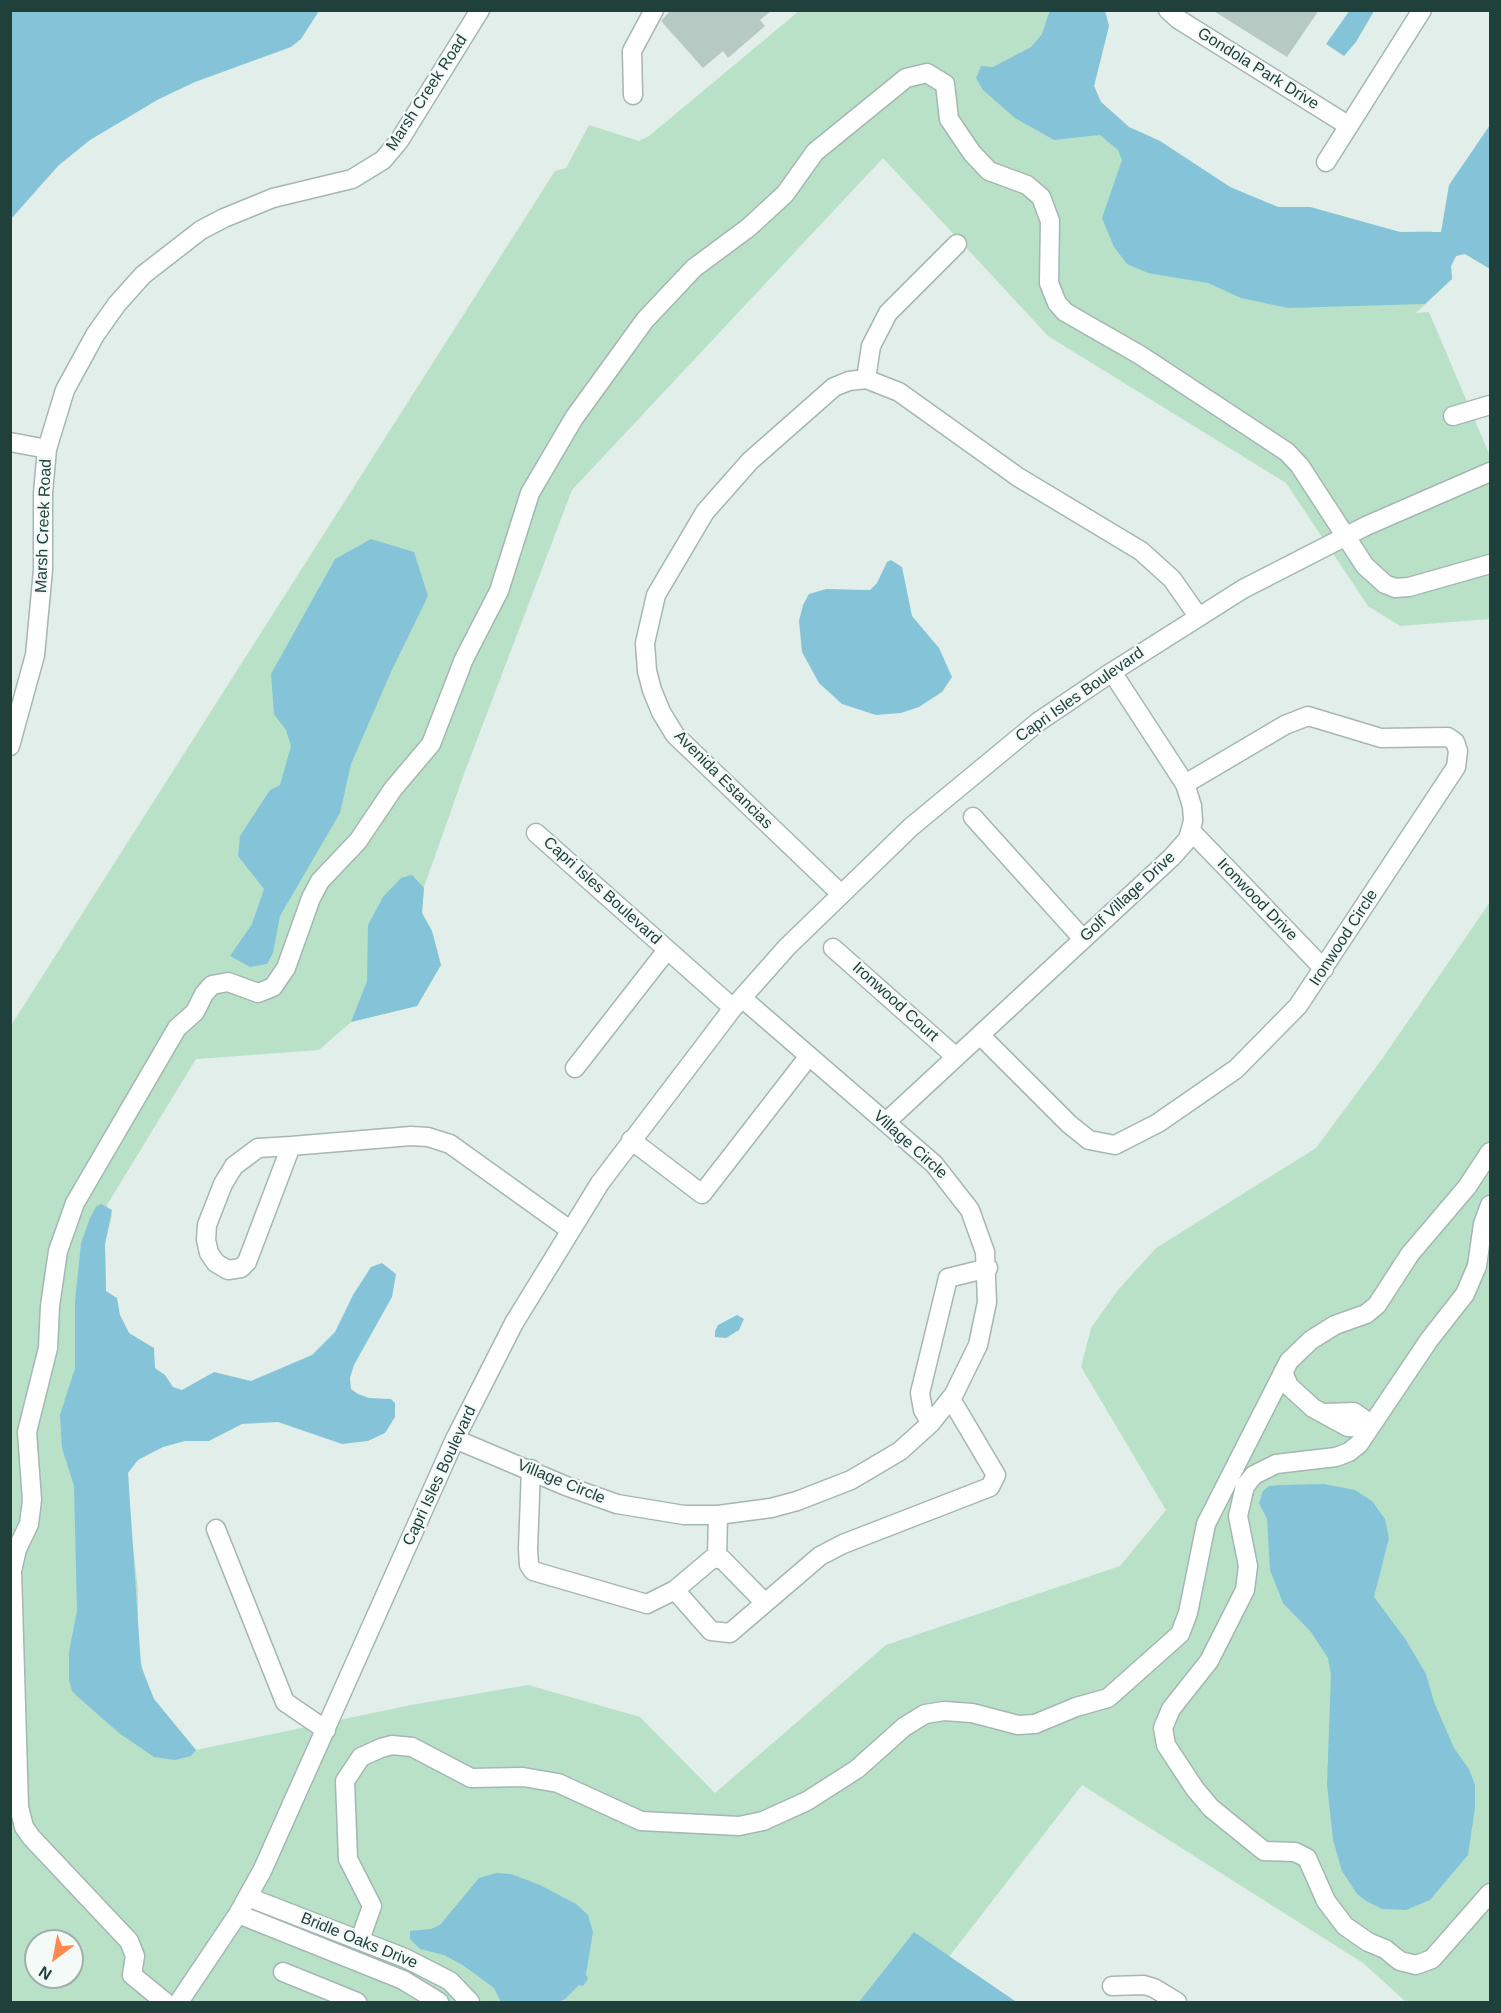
<!DOCTYPE html>
<html>
<head>
<meta charset="utf-8">
<style>
	body { margin:0 }
	#map { position:relative; width:1501px; height:2013px; overflow:hidden; background:#e2eeea; font-family:Helvetica,sans-serif }
	canvas { display:block }
	.frame { position:absolute; inset:0; border:12px solid #20413b; pointer-events:none }
	.north { position:absolute; left:24px; top:1929px; width:60px; height:60px; box-sizing:border-box; background:#f4faf7; border:2px solid #9fb0ac; border-radius:50%; rotate:212deg; font-size:16px; font-weight:700; line-height:24px; text-align:center; color:#20413b }
	.north::after { content:''; display:block; margin:auto; width:21px; height:27px; background:#ff894f; clip-path:polygon(50% 0,100% 100%,50% 72%,0 100%) }
</style>
</head>
<body>
<div id="map">
<canvas width="1501" height="2013"></canvas>
<div class="frame"></div>
<div class="north">N</div>
</div>
<script>
const g = document.querySelector('canvas').getContext('2d');
g.lineJoin = 'round';
function fillPath(path, color) { g.fillStyle = color; g.fill(path, 'evenodd'); }
const poly = rows => new Path2D(rows.map(r => 'M' + r).join(''));
function stroke(path, color, width, dash) { g.strokeStyle = color; g.lineWidth = width; g.lineCap = dash ? 'butt' : 'round'; g.setLineDash(dash || []); g.stroke(path); }
function drawText(font, color, halo, rows, align = 'center') {
  g.font = font + ' Helvetica,sans-serif'; g.lineWidth = 4.5; g.setLineDash([]); g.textBaseline = 'middle'; g.strokeStyle = halo; g.fillStyle = color; for (const [text, x, y, turn = 0] of rows) {
    g.save(); g.translate(x, y); g.rotate((+turn || 0) * Math.PI / 180); g.textAlign = isNaN(turn) ? turn : align; if (halo) g.strokeText(text, 0, 0); g.fillText(text, 0, 0); g.restore();
  }
}
const green = poly([
	[799,11,1105,11,1109,26,1094,86,1101,102,1129,127,1160,141,1230,187,1278,207,1310,207,1400,232,1431,231,1456,256,1451,266,1452,279,1416,313,1429,312,1490,456,1490,461,1472,469,1480,487,1490,483,1490,619,1400,626,1368,606,1286,483,1048,336,883,158,572,490,464,774,424,887,422,913,432,931,441,965,417,1006,351,1022,319,1050,196,1059,107,1205,112,1215,105,1244,106,1291,128,1473,130,1520,138,1590,138,1646,145,1680,154,1699,196,1750,411,1705,528,1685,640,1717,715,1793,886,1645,1120,1566,1166,1510,1081,1367,1091,1328,1118,1290,1156,1248,1316,1148,1382,1059,1490,902,1490,2002,1406,2002,1363,1963,1082,1785,914,2002,11,2002,10,1027,555,171,566,168,589,125,639,141,649,136],
	[36,1941,72,1941,72,1977,36,1977]
]);
const water = poly([
	[1050,10,1105,11,1109,26,1094,86,1101,102,1129,127,1160,141,1230,187,1278,207,1310,207,1400,232,1441,232,1449,185,1490,125,1490,269,1465,254,1456,256,1451,266,1452,279,1425,304,1288,308,1241,298,1208,283,1148,273,1127,264,1114,247,1102,218,1122,160,1118,150,1100,135,1054,140,1015,118,983,90,976,78,981,66,993,67,1031,47,1042,34],
	[1350,10,1374,11,1356,42,1344,56,1326,44],
	[13,11,13,10,319,11,301,39,291,47,195,82,159,99,90,140,58,166,11,219,10,13],
	[371,539,414,552,428,596,391,672,351,764,340,813,280,916,273,953,267,964,250,967,230,956,252,924,264,889,238,856,240,836,270,790,280,785,291,746,286,730,274,714,271,674,335,559],
	[891,560,902,567,912,616,939,648,952,677,942,692,919,707,901,713,876,715,842,704,819,683,802,652,799,621,803,605,809,594,826,589,870,590,877,583,887,562],
	[412,875,424,888,422,913,432,931,441,965,417,1006,351,1022,367,981,368,925,383,897,401,878],
	[101,1204,112,1210,105,1244,106,1291,117,1298,120,1315,129,1333,154,1348,155,1368,165,1375,173,1387,182,1390,214,1372,251,1381,312,1355,335,1332,353,1295,371,1267,382,1263,396,1274,392,1297,354,1365,350,1378,351,1389,358,1394,369,1398,391,1399,395,1403,395,1417,385,1433,368,1441,342,1444,278,1422,242,1424,209,1441,185,1441,163,1447,138,1460,128,1473,141,1666,154,1699,196,1750,191,1756,175,1760,154,1757,119,1733,78,1697,72,1691,69,1680,69,1652,77,1611,74,1486,62,1448,60,1415,75,1368,75,1301,81,1243,90,1218,96,1207],
	[737,1315,744,1319,739,1330,726,1338,715,1337,715,1331,718,1325],
	[1324,1484,1355,1490,1372,1501,1385,1519,1389,1538,1374,1597,1406,1640,1426,1674,1434,1702,1454,1748,1469,1769,1475,1785,1475,1808,1468,1855,1430,1900,1406,1910,1382,1909,1366,1901,1357,1894,1342,1871,1333,1840,1327,1784,1331,1675,1328,1658,1311,1632,1283,1603,1270,1570,1267,1519,1259,1503,1263,1491,1269,1486,1281,1485],
	[496,1873,511,1874,540,1885,576,1904,588,1915,593,1932,586,1974,588,1979,583,1986,579,1985,564,2000,557,2002,501,2002,494,1988,464,1966,444,1955,420,1949,410,1939,410,1931,431,1929,440,1925,479,1878],
	[914,1932,1015,2001,1018,2002,859,2002]
]);
const building = poly([
	[671,10,772,10,760,20,765,26,728,58,723,51,703,68,661,21],
	[1212,10,1319,10,1287,57]
]);
const minor = poly([
	[1168,10,1178,19,1349,126],
	[633,95,632,51,654,10],
	[1326,162,1422,10],
	[866,379,871,346,888,313,957,244],
	[1453,416,1490,405],
	[10,442,47,449],
	[10,746,35,655,43,570,43,493,47,449,65,390,95,335,117,304,143,275,201,230,224,218,273,198,352,179,383,160,399,141,480,10],
	[973,817,1083,939],
	[1191,831,1324,969],
	[536,833,733,1008],
	[840,893,675,735,661,712,652,690,647,671,645,643,656,595,705,512,750,461,834,387,849,381,866,379,899,392,1018,477,1141,551,1172,579,1198,616],
	[833,948,956,1057],
	[980,1035,1069,1124,1089,1140,1115,1145,1158,1123,1236,1069,1298,1006,1456,767,1458,751,1455,742,1448,737,1381,738,1308,716,1285,725,1185,784],
	[575,1068,667,950],
	[886,1122,1172,857,1188,839,1193,821,1192,806,1185,784,1112,672],
	[631,1140,702,1194,809,1056],
	[291,1146,247,1262,241,1268,228,1270,216,1263,209,1253,206,1240,207,1225,223,1184,234,1166,258,1148,291,1146],
	[291,1146,411,1136,428,1137,450,1144,570,1230],
	[1490,1205,1483,1224,1477,1266,1465,1294,1429,1340,1359,1444,1349,1452,1336,1457,1276,1464,1254,1475,1245,1486,1238,1516,1248,1566,1245,1590,1209,1661,1171,1709,1163,1728,1166,1745,1195,1789,1211,1808,1264,1851,1295,1852,1307,1858,1326,1901,1345,1926,1368,1942,1385,1949,1400,1961,1416,1965,1432,1959,1490,1893],
	[1283,1372,1289,1386,1313,1408,1348,1427,1369,1428,1364,1419,1354,1412,1324,1413],
	[931,1423,923,1410,920,1393,948,1278,988,1268],
	[455,1439,566,1486,617,1504,684,1515,718,1515,771,1508,797,1501,851,1480,900,1451,931,1423,954,1394,978,1345,987,1302,985,1252,970,1210,934,1164,742,998],
	[531,1469,528,1549,529,1565,533,1571,647,1604,675,1590,711,1631,730,1633,820,1556,843,1544,990,1487,996,1475,951,1399],
	[216,1529,285,1702,326,1730],
	[717,1559,718,1515],
	[675,1590,713,1558,722,1559,765,1603],
	[248,1897,405,1958,450,1981,470,2002],
	[238,1914,403,1980,439,2002],
	[362,1934,372,1906,348,1859,345,1781,361,1757,381,1748,392,1745,412,1747,471,1778,523,1777,558,1783,641,1821,739,1826,763,1821,807,1801,857,1769,904,1727,925,1714,944,1711,972,1713,1018,1725,1035,1724,1076,1707,1108,1698,1180,1634,1188,1613,1206,1524,1289,1361,1311,1340,1335,1325,1366,1314,1377,1305,1410,1254,1467,1187,1490,1152],
	[283,1972,357,2002],
	[1112,1986,1144,1985,1154,1988,1177,2002],
	[165,2002,132,1975,135,1956,129,1941,31,1837,24,1827,19,1807,12,1571,17,1549,29,1524,32,1500,27,1432,48,1348,50,1306,58,1251,75,1203,177,1028,195,1012,204,994,212,985,228,982,258,993,273,987,286,968,311,898,320,881,358,841,393,789,431,744,464,659,499,591,530,493,574,418,645,320,694,268,748,228,785,194,815,152,906,78,927,73,945,84,949,119,972,153,989,171,1027,185,1041,197,1050,221,1049,283,1057,303,1065,312,1140,355,1287,452,1300,466,1365,566,1385,584,1395,588,1409,587,1490,564],
	[179,2002,238,1914,262,1871,455,1439,514,1323,600,1183,733,1008,787,947,911,827,1038,722,1112,672,1243,589,1366,526,1490,472]
]);
const streetNames = [
	["Gondola Park Drive",1258,69,32],
	["Marsh Creek Road",427,93,-57],
	["Marsh Creek Road",44,526,-88],
	["Capri Isles Boulevard",1080,695,-35],
	["Avenida Estancias",723,780,45],
	["Capri Isles Boulevard",602,891,42],
	["Golf Village Drive",1128,897,-43],
	["Ironwood Drive",1257,900,46],
	["Ironwood Circle",1344,938,-57],
	["Ironwood Court",895,1002,42],
	["Village Circle",910,1145,42],
	["Capri Isles Boulevard",440,1476,-65],
	["Village Circle",561,1482,22],
	["Bridle Oaks Drive",359,1941,22]
];
fillPath(green, '#b9e1c7');
fillPath(water, '#85c4d8');
fillPath(building, '#b7c9c3');
stroke(minor, '#a4b7b2', 21);
stroke(minor, '#fff', 18);
drawText('16px', '#20413b', '#f4faf7', streetNames);
</script>
</body>
</html>
